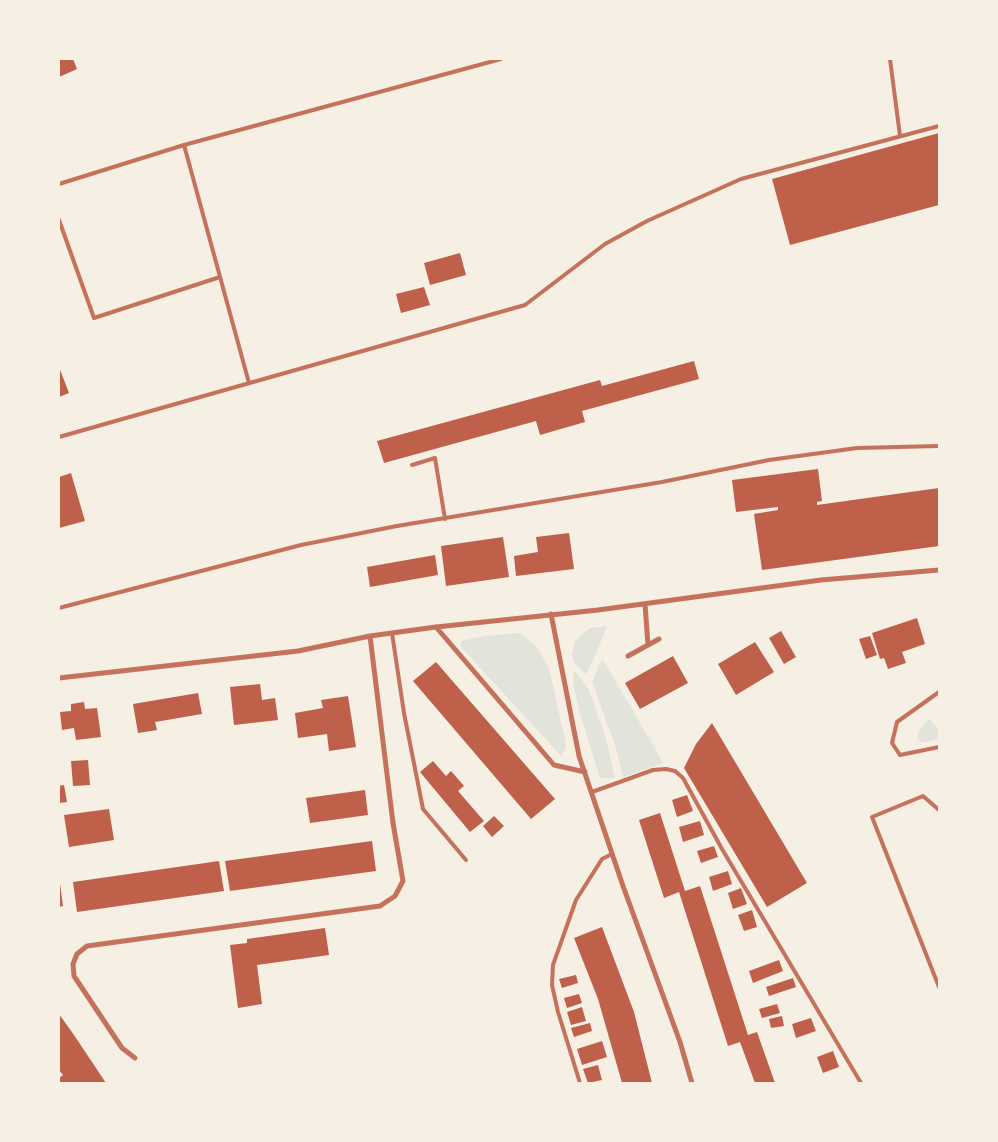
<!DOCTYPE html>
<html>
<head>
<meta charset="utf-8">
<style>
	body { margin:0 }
	#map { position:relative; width:998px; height:1142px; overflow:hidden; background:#f6efe4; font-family:Literata,serif }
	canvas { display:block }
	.frame { position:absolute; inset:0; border:60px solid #f6efe4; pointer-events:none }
</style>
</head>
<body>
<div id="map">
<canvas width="998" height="1142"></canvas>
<div class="frame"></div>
</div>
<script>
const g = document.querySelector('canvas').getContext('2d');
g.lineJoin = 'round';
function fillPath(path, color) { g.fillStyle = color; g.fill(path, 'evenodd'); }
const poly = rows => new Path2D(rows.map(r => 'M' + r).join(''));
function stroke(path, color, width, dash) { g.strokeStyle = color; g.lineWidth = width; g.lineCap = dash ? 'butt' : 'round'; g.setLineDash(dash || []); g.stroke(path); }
const green = poly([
	[607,626,593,661,586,674,574,663,572,655,575,641,590,628],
	[517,633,523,635,537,647,549,668,565,740,566,748,561,756,461,647,460,643,463,640,486,636],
	[602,659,617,683,663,763,623,777,615,745,592,682],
	[574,670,588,688,605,735,615,778,600,778,579,710,573,683],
	[929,719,939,729,939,739,921,743,917,736,920,729]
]);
const building = poly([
	[59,59,73,59,77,69,59,77],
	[939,133,939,205,790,245,772,179],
	[460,253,466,275,430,285,424,263],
	[424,287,430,305,401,313,396,294],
	[694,361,699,379,582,411,585,422,540,435,536,421,384,463,377,441,600,380,602,386],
	[59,367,69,393,59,397],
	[818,469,822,501,817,502,817,505,939,488,939,546,762,570,754,514,778,510,778,507,736,512,732,480],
	[71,473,85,521,59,528,59,477],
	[569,533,574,569,516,576,514,556,538,552,536,537],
	[503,537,509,577,446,586,441,546],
	[435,555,438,575,370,587,367,567],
	[917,618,925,644,902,652,906,663,888,669,884,658,880,659,872,633],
	[781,631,796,657,784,664,769,638],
	[870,636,877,655,866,659,859,639],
	[755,642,774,672,736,695,718,664],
	[673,656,688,683,640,709,625,683],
	[436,662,555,799,531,819,413,681],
	[260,684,262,700,275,698,278,720,234,725,230,687],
	[198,693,202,714,155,722,157,730,138,733,133,704],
	[348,696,356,747,329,751,327,734,298,738,295,713,323,708,321,700],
	[84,702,85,709,97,708,101,737,76,740,74,728,62,730,60,712,71,711,71,704],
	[712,723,807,883,767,907,684,768,696,744],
	[88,760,90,785,73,786,71,761],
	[433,761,446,776,451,771,464,786,458,791,484,821,470,832,420,772],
	[64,785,67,802,59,803,59,786],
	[365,790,368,815,310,823,306,798],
	[687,795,693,811,677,817,672,800],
	[109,809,114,840,69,847,64,815],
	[660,813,685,891,700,886,748,1035,757,1032,775,1083,755,1083,740,1042,728,1046,679,892,664,898,639,820],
	[494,816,504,826,492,837,483,826],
	[700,821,704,835,683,842,679,827],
	[372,841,376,871,230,891,225,861],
	[714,846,718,857,701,863,697,851],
	[219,861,224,891,77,912,73,882],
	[728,871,732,884,713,891,709,877],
	[59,876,63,906,59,907],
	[741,888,747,904,733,909,728,893],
	[752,910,757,927,744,931,738,915],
	[602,927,634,1012,652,1083,622,1083,598,999,574,938],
	[325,928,329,955,257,965,262,1004,238,1008,230,945,247,943,247,939],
	[779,960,783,971,753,983,749,971],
	[576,975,578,983,562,988,559,979],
	[793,978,796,987,769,996,766,987],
	[579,994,582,1003,567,1008,564,998],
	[777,1004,780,1013,762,1018,759,1009],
	[582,1007,586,1021,571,1025,567,1012],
	[59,1014,74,1035,106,1083,59,1083,59,1078,63,1075,59,1070],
	[782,1016,784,1026,771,1028,769,1019],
	[811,1018,816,1031,796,1038,792,1024],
	[590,1023,592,1031,574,1037,571,1028],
	[602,1041,607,1057,582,1065,577,1049],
	[833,1051,839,1067,823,1073,817,1057],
	[598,1065,602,1080,588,1083,583,1069]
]);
const service = poly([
	[890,59,900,136],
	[184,145,249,383],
	[59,184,184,145,501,59],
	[59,220,94,318,220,277],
	[59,437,525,305,605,244,647,221,741,179,939,126],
	[412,465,435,458,445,519],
	[59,608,301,545,397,526,662,482,769,460,857,448,939,446],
	[392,633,404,713,423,809,466,860],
	[939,692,897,722,892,743,900,755,939,747],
	[592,792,653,770,666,769,675,771,683,778,722,849,861,1083],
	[939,810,923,796,872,817,939,987],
	[580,1083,558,1012,552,985,553,965,576,900,602,859,612,854]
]);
const minor = poly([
	[645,604,648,645],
	[551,614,579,756,623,886,680,1042,692,1083],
	[436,627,554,765,585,772],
	[628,656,659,639],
	[59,678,298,651,370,636,436,627,598,610,821,580,939,570],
	[135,1058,122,1048,74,976,73,964,77,954,87,946,380,906,395,896,403,881,393,823,370,636]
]);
fillPath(green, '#e2e4dc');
fillPath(building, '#bf614a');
stroke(service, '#c5725c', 4);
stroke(minor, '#c5725c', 5);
</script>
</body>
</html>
